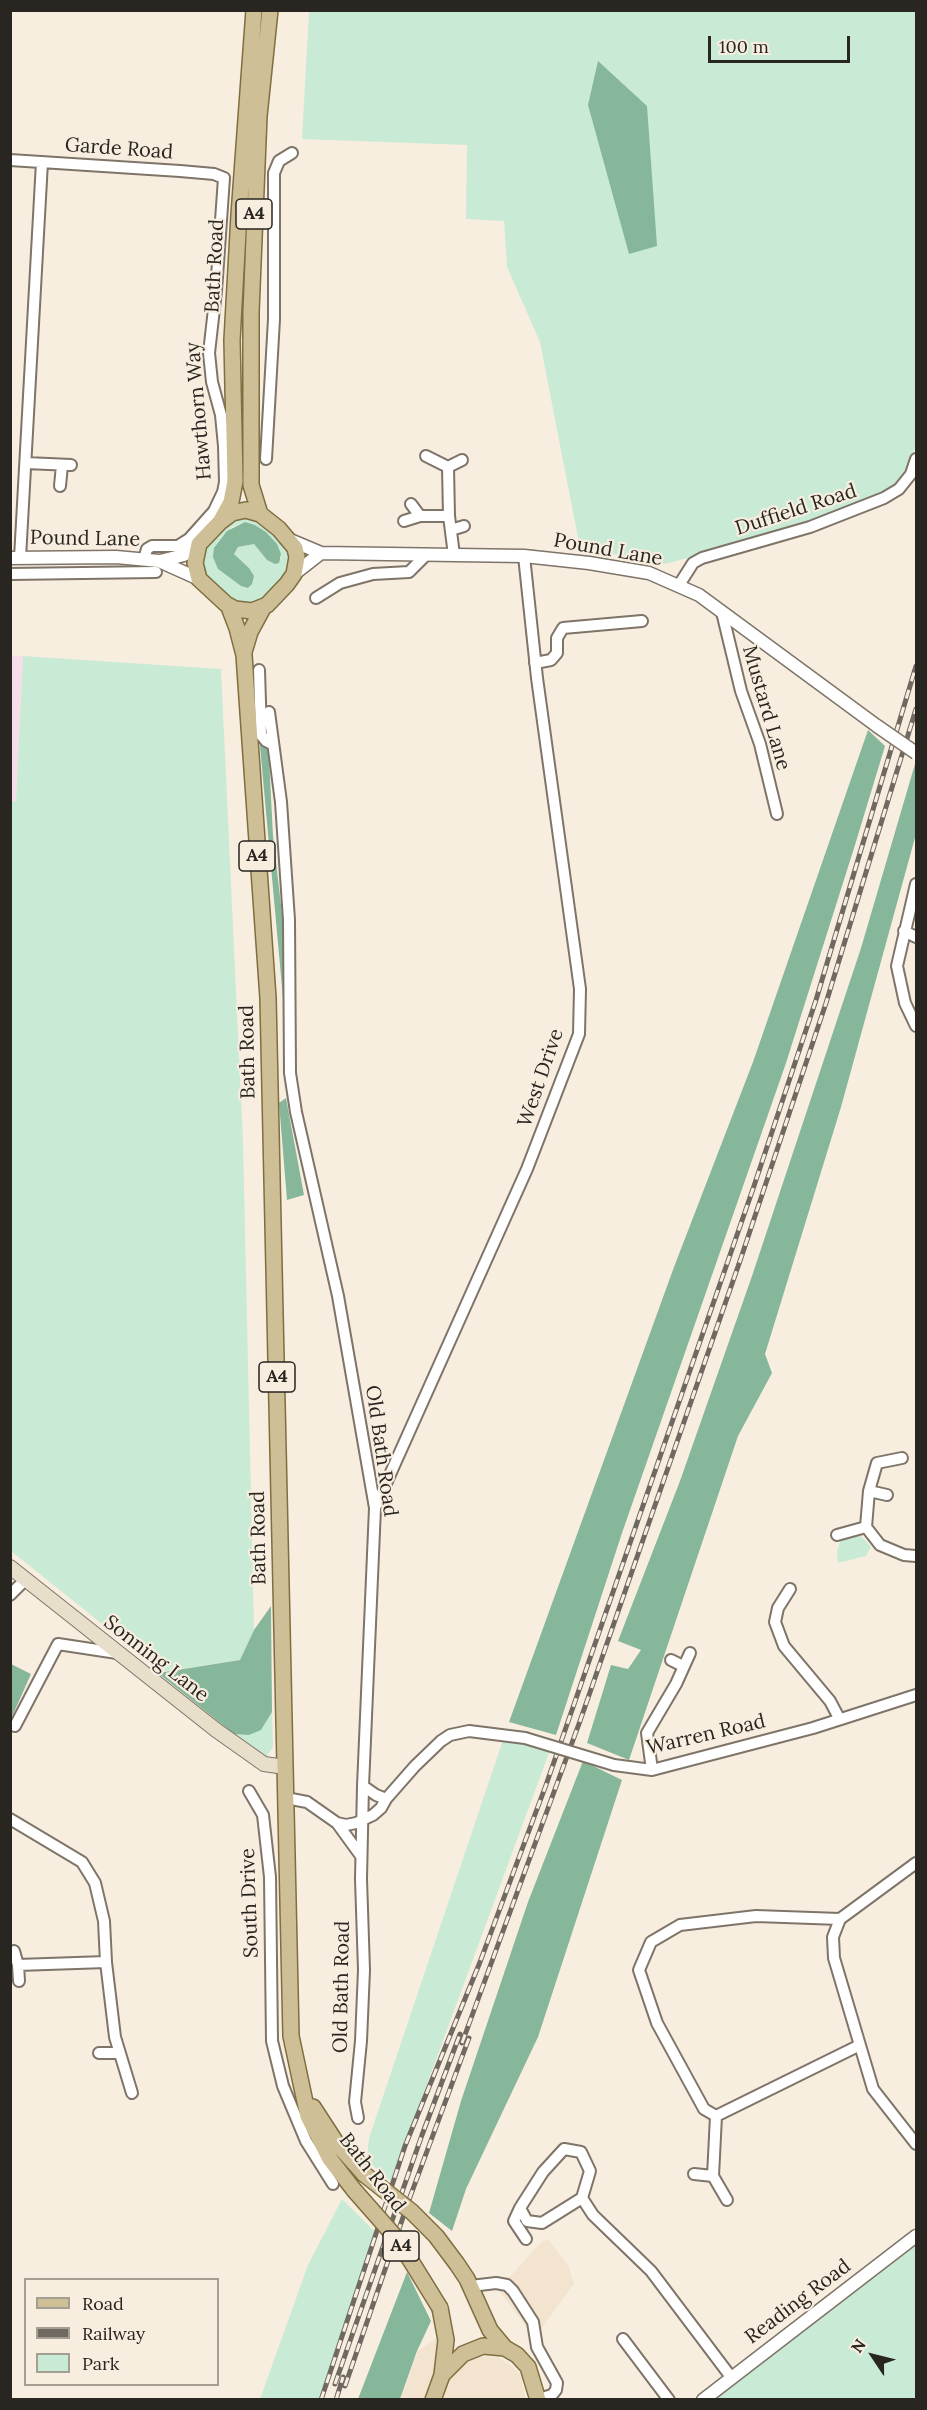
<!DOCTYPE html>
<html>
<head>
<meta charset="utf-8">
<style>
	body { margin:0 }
	#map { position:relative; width:927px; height:2410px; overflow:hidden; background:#f8eee0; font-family:Lora,serif }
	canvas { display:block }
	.frame { position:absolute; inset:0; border:12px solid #292520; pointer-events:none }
	.legend { position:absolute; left:24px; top:2278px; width:195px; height:108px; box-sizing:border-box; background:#f8eee0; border:2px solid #a59e93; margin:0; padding:8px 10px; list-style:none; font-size:18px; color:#292520 }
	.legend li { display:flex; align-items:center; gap:12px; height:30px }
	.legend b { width:30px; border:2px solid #a59e93 }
	.north { position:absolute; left:843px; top:2326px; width:60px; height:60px; -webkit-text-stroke:4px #f8eee0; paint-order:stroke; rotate:305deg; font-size:16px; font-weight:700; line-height:24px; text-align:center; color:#292520 }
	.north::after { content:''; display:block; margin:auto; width:21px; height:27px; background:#292520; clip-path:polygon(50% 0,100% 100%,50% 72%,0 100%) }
	.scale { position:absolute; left:708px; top:36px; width:142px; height:27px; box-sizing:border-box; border:3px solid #292520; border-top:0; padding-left:8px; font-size:18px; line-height:21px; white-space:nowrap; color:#292520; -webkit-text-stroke:4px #f8eee0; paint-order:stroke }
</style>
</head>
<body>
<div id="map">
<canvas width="927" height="2410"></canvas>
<div class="frame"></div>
<ul class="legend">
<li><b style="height:8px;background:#cebf96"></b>Road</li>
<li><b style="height:8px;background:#6f6961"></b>Railway</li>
<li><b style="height:16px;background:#c9ead5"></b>Park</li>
</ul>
<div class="north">N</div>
<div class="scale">100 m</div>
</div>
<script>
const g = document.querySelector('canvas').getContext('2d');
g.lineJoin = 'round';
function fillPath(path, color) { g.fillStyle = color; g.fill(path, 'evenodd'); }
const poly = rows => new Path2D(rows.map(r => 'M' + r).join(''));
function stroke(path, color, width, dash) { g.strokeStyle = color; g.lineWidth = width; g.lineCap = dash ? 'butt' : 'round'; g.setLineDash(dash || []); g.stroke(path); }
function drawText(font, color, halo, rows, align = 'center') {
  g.font = font + ' Lora,serif'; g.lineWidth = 4.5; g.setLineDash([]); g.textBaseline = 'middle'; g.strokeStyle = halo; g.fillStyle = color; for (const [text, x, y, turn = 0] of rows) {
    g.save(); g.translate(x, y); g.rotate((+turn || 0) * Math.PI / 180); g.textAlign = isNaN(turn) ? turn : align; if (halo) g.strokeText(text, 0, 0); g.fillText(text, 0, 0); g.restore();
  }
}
const built = poly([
	[549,2240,569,2267,574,2284,539,2332,527,2328,498,2290,542,2241],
	[439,2336,440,2357,425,2399,400,2400,418,2351],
	[478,2356,498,2357,514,2368,520,2374,526,2399,444,2400,449,2381,459,2368]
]);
const education = poly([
	[11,656,23,656,16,801,11,801]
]);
const green = poly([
	[309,11,916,11,916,444,908,467,893,490,766,537,665,564,580,548,540,342,507,267,504,221,466,219,467,145,302,139],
	[239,517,254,518,279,539,287,549,289,557,287,570,281,580,264,598,252,604,239,604,231,600,206,577,201,565,206,547,227,524],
	[245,522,255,525,266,532,281,555,281,559,267,560,254,544,238,547,234,554,249,568,252,584,248,588,241,586,218,569,215,548,232,527],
	[23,656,221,669,243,1142,254,1630,240,1660,166,1671,116,1635,11,1551,10,801,16,801],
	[861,1536,871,1547,866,1556,838,1563,837,1552,841,1539],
	[272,1712,273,1747,267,1756,261,1756,234,1734,261,1730],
	[504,1737,550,1750,391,2182,367,2160,369,2138],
	[342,2199,375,2232,321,2399,260,2399,308,2265],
	[916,2240,916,2399,713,2400]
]);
const forest = poly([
	[598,61,647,106,657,246,629,254,588,105],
	[245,522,255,525,266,532,277,544,281,554,279,563,275,564,267,560,254,544,238,547,234,554,249,568,254,576,252,584,248,588,241,586,218,569,213,557,214,548,227,531],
	[267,720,273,836,284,931,285,1020,260,746],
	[868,730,885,746,855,845,786,1063,622,1533,556,1735,509,1722,674,1267,753,1062],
	[915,764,916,766,916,834,841,1107,765,1354,772,1373,738,1436,629,1760,587,1743,611,1665,628,1669,641,1650,618,1641,680,1481,752,1276,861,948],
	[286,1098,304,1195,287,1200,279,1103],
	[271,1606,272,1712,261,1730,249,1735,234,1734,158,1673,240,1660,254,1630],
	[11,1664,31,1674,11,1719],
	[583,1761,622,1780,538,2037,466,2189,452,2231,429,2213,461,2101,528,1902],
	[407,2272,431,2321,417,2351,400,2399,358,2399]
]);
const minor = poly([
	[10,160,180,171,214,174,224,178,216,291,209,353,212,382,221,415,224,446,225,482,223,492,214,511,189,539,178,546,152,546,147,549,144,559],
	[426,456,448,467,449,516,454,555],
	[266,459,274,319,274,173,279,161,292,153],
	[26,463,71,465],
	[448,467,462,460],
	[60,486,62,465],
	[411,504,420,516],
	[404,521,420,516,449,516],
	[451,530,464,526],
	[20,558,42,162],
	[10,574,156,572],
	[679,585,693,563,702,558,810,527,884,498,899,489,911,474,916,459],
	[316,598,340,583,373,574,409,572,427,554],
	[722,612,741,691,760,744,777,814],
	[535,663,551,660,557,653,557,638,563,628,642,621],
	[259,670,261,735,266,741,272,744],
	[269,712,281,802,289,920,290,1073,296,1112,338,1296,375,1508,363,1786,361,1879,364,1970,361,2041,355,2102,358,2118],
	[916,884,897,966,905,1003,916,1026],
	[904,931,916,937],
	[902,1458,877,1463,869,1491,866,1527,880,1545,904,1555,916,1556],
	[869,1491,887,1495],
	[375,1508,527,1169,579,1034,580,989,537,678,524,556],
	[837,1535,866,1527],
	[790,1589,778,1608,775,1622,784,1646,830,1701,839,1718],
	[10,1595,26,1579],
	[671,1660,683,1666],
	[15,1726,58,1644,117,1653],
	[614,1765,652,1770,813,1728,916,1695],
	[652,1770,647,1733,676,1684,690,1653],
	[363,1786,376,1795,386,1799],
	[249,1791,263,1815,270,1877,272,2041,283,2086,306,2141,333,2184],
	[286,1798,307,1802,337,1823,346,1825,356,1823,373,1815,381,1808,386,1799,415,1766,441,1741,450,1735,469,1731,525,1738],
	[10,1819,82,1862,95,1883,104,1921,106,1962,115,2037,132,2093],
	[337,1823,361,1856],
	[916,1863,840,1919,833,1937,834,1958,873,2089,916,2144],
	[840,1919,756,1916,680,1925,651,1942,639,1970,657,2023,704,2109,716,2116,858,2046],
	[14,1951,18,1965,106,1962],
	[18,1965,19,1981],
	[99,2053,119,2053],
	[716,2116,713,2176,727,2200],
	[564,2149,581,2152,590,2171,582,2198,542,2223,527,2221,520,2208,543,2172,564,2149],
	[694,2174,713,2176],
	[582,2198,593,2215,651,2271,731,2377],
	[520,2208,514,2221,526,2239],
	[471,2286,496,2283,507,2285,513,2291,533,2322,537,2347,557,2383,556,2390,552,2395,538,2399],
	[623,2339,669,2400]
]);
const tertiary = poly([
	[290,540,321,553,524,556,589,563,649,573,699,595,877,726],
	[10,558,116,557,159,561,199,579],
	[160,561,184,555,199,544],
	[294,574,321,553],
	[703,2400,916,2236]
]);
const secondary = poly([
	[10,1567,216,1730,264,1764,285,1767]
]);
const primary = poly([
	[246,510,260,514,279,529,295,548,297,557,294,574,287,584,267,605,252,611,235,609,226,604,199,579,195,563,199,544,220,522,232,513,246,510],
	[260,514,251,485,251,312,259,116,270,10],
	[220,522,231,502,235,481,232,340,239,215,254,10],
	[229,607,237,628,244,655,268,998,291,2036,308,2116,330,2159,354,2190],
	[244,652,250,632,263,608],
	[313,2107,337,2144,364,2174],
	[457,2264,467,2279,490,2330,505,2348,517,2355,528,2367,538,2400],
	[440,2308,446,2340,442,2375],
	[433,2400,442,2375,463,2354,483,2346,505,2348]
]);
const rail = poly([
	[462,2043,580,1721,741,1258,826,1003,916,709],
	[335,2384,422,2135,460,2034],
	[345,2386,410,2197,469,2038],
	[321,2400,405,2146,480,1962,546,1785,754,1186,816,1000,916,666],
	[336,2400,343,2377]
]);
const minorBridge = poly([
	[525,1738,614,1765]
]);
const tertiaryBridge = poly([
	[877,726,916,753]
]);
const primaryBridge = poly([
	[364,2174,412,2212,436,2236,457,2264],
	[354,2190,398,2240,440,2308]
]);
const shields = [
	[254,214,36],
	[257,856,36],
	[277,1377,36],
	[401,2246,36]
];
const shieldNames = [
	["A4",254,214],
	["A4",257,856],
	["A4",277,1377],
	["A4",401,2246]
];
const streetNames = [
	["Garde Road",119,149,4],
	["Bath Road",215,266,-87],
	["Hawthorn Way",199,411,-95],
	["Duffield Road",796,510,-18],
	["Pound Lane",85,539,1],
	["Pound Lane",608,550,10],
	["Mustard Lane",766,708,74],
	["Bath Road",248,1052,-91],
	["West Drive",541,1078,-71],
	["Old Bath Road",381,1451,82],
	["Bath Road",259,1538,-91],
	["Sonning Lane",156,1659,38],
	["Warren Road",706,1735,-13],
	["South Drive",250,1903,-92],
	["Old Bath Road",342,1987,-89],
	["Bath Road",372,2173,52],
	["Reading Road",798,2302,-37]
];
fillPath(built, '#f3e4cf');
fillPath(education, '#f7dde7');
fillPath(green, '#c9ead5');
fillPath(forest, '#87b79a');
stroke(minor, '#7e7468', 14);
stroke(tertiary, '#7e7468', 15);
stroke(secondary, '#7e7468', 16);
stroke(primary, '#7f6e3f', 18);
stroke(minor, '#fff', 10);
stroke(tertiary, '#fff', 12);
stroke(secondary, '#e7dfca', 14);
stroke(primary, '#cebf96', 15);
stroke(rail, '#6f6961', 5);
stroke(rail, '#f8eee0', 3, [9]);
stroke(minorBridge, '#7e7468', 14, []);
stroke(tertiaryBridge, '#7e7468', 15, []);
stroke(primaryBridge, '#7f6e3f', 18, []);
stroke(minorBridge, '#fff', 10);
stroke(tertiaryBridge, '#fff', 12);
stroke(primaryBridge, '#cebf96', 15);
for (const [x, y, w] of shields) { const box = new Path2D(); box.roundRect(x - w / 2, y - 15, w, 30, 4.5); g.fillStyle = '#f8eee0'; g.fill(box); stroke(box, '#292520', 1.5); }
drawText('bold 18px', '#292520', null, shieldNames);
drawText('20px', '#292520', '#f8eee0', streetNames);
</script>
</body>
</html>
